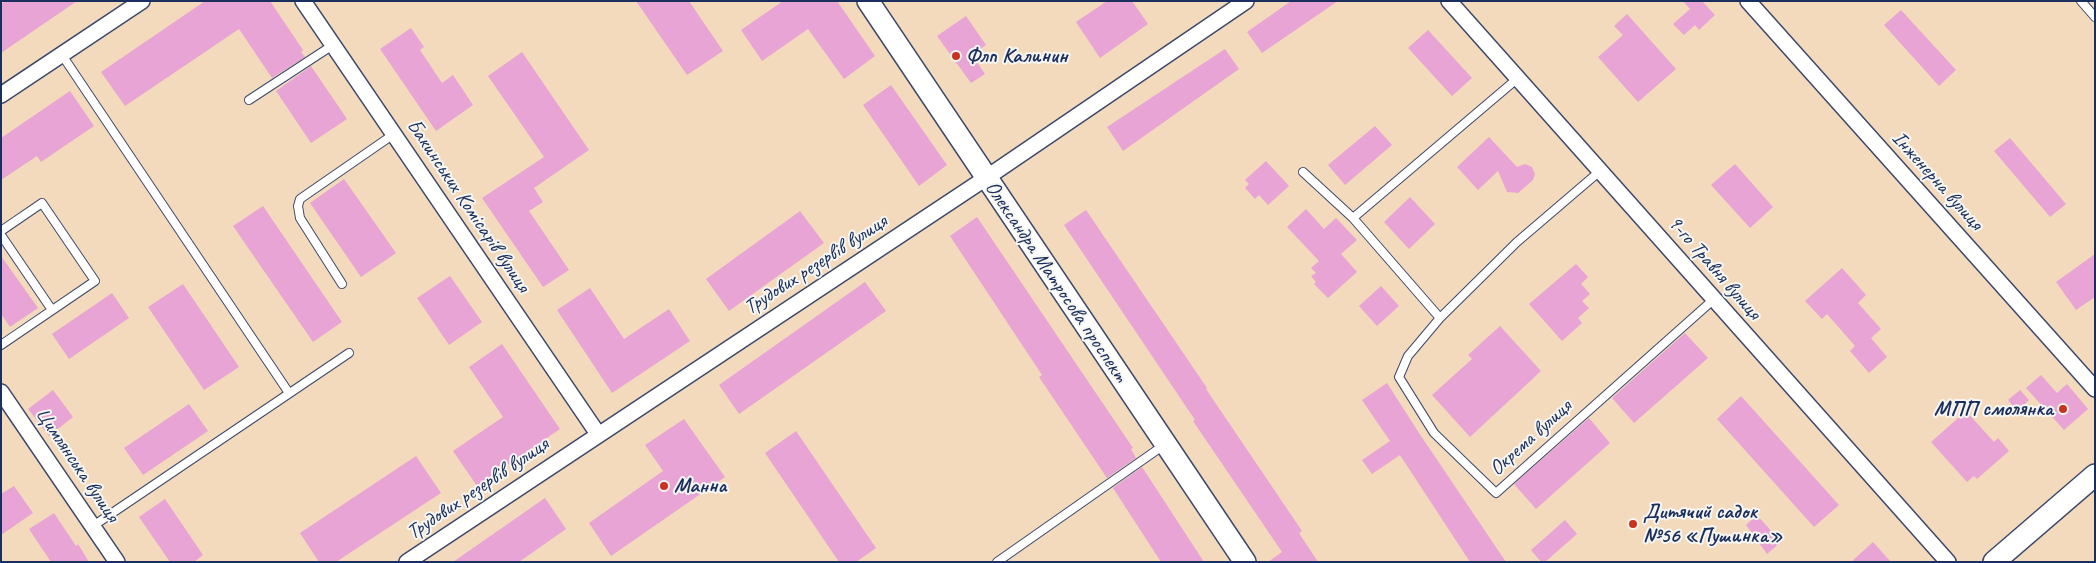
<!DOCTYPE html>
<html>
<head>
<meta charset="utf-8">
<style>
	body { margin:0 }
	#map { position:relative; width:2096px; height:563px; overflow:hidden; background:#f4dabc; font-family:Caveat,sans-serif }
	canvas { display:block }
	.frame { position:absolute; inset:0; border:2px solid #1b2f5e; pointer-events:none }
</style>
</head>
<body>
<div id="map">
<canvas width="2096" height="563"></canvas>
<div class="frame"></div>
</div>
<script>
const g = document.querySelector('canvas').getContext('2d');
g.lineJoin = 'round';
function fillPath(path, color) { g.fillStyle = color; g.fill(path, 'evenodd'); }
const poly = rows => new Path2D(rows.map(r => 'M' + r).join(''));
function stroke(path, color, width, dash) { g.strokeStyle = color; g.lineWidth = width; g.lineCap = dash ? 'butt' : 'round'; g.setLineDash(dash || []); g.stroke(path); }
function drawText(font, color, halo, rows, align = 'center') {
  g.font = font + ' Caveat,sans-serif'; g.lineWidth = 4; g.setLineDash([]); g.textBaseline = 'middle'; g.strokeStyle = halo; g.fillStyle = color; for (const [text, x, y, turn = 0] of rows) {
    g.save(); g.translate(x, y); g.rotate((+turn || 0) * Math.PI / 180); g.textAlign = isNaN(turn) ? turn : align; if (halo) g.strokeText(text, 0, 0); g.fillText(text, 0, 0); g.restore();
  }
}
const building = poly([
	[6,1,77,1,1,53,1,4],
	[205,1,270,1,303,50,301,52,305,57,272,78,239,29,125,106,101,72],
	[636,1,689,1,723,51,687,75],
	[783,1,837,1,875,56,844,79,808,29,762,61,741,30],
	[1107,1,1132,1,1148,24,1100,58,1076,22],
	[1291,1,1338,1,1262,53,1247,32],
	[1683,1,1702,1,1715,15,1699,30,1695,25,1684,35,1673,24,1690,9],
	[1901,10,1956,70,1939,86,1884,25],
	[1627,14,1676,69,1638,102,1598,57,1623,35,1614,26],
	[966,16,986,45,972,55,985,74,971,83,937,36],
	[411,28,424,47,420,50,442,83,453,75,473,105,436,131,380,49],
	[1428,30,1472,78,1452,96,1408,48],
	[1225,49,1239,69,1123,151,1107,127],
	[522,52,589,150,534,188,543,202,529,211,569,270,543,287,482,198,544,157,488,76],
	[311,66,347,119,311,143,276,91],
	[891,85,947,165,919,186,863,105],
	[70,91,94,126,41,162,37,156,1,180,1,138],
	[1375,126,1392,145,1345,185,1328,165],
	[1489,137,1517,167,1525,164,1532,167,1535,174,1533,180,1518,193,1507,192,1498,171,1478,190,1457,167],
	[2010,138,2066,204,2050,217,1994,151],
	[1266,161,1289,186,1268,205,1259,195,1255,199,1245,188,1249,184,1245,180],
	[1735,164,1773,207,1750,228,1711,185],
	[344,179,396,253,361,277,310,203],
	[1410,197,1435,224,1409,249,1384,222],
	[263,206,342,322,313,342,233,226],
	[1306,209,1324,229,1336,218,1357,240,1341,254,1357,272,1328,298,1314,284,1316,282,1311,276,1316,273,1311,268,1319,261,1287,227],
	[1086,210,1207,388,1206,389,1302,531,1299,533,1318,562,1268,562,1282,552,1193,421,1195,420,1064,225],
	[800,211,824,243,729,311,706,279],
	[977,217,1133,448,1131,449,1136,458,1107,478,1039,377,1042,375,950,236],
	[2095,254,2095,297,2076,310,2056,282],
	[1,256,38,308,10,327,1,314],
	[1576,264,1588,277,1581,284,1590,294,1582,301,1589,308,1578,318,1582,323,1562,341,1529,304],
	[1842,268,1866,295,1858,303,1881,329,1871,338,1887,357,1869,373,1850,351,1855,346,1827,314,1822,319,1805,301],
	[450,276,482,322,449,345,417,298],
	[865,282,886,311,739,414,719,385],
	[183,284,239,367,204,390,148,307],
	[1381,286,1399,306,1377,326,1359,306],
	[590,288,624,339,669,309,690,341,612,393,557,310],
	[112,293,129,318,69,359,52,334],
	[1500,326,1541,371,1470,437,1432,395,1472,359,1468,355],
	[1685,333,1708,358,1634,423,1612,398],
	[502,344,560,429,477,486,453,451,503,417,469,367],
	[2041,375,2057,393,2067,384,2088,409,2064,430,2026,388],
	[1387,383,1419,433,1506,562,1470,562,1400,455,1372,474,1362,460,1390,441,1362,400],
	[53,390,73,417,49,436,28,409],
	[2020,390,2029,400,2017,411,2008,400],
	[1741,396,1839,505,1814,527,1717,419],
	[189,404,208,431,143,475,124,448],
	[1966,411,1994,442,1998,438,2009,451,1977,479,1974,476,1967,482,1931,442],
	[1589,418,1610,443,1536,509,1514,484],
	[684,419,725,477,611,556,589,523,663,471,645,445],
	[796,431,876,548,856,562,839,562,765,453],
	[416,456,441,493,336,562,319,562,300,533],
	[1142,467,1204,562,1161,562,1113,488],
	[14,486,33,513,1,535,1,494],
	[545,498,566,529,519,562,453,562],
	[165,499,203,555,194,562,170,562,139,517],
	[54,513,76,546,78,544,89,562,51,562,29,529],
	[1757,515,1781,542,1767,554,1746,525],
	[1565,520,1577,534,1545,562,1541,562,1531,550],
	[1873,542,1891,562,1851,562]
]);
const service = poly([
	[2081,1,2095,17],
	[62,55,289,393],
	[249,100,333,45],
	[1600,171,1517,242,1440,318,1408,356,1399,377,1434,433,1496,493,1713,300],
	[1303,172,1353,218,1440,318],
	[1353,218,1518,78],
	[1,231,42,203,95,281,1,345],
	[1,235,52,310],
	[342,284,300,218,298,206,300,199,394,134],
	[93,526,349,353],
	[997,562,1164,445]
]);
const minor = poly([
	[303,1,598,434],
	[1449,1,1948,562],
	[1748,1,2095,389],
	[1,95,142,1],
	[1,392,117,562],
	[407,562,986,178,1246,1]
]);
const secondary = poly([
	[868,1,1245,562],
	[1994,562,2095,475]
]);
const markers = [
	[956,56,5,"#c8321e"],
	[2063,409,5,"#c8321e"],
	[664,486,5,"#c8321e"],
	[1633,524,5,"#c8321e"]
];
const poiNames = [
	["Флп Калинин",966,56],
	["МПП смолянка",2053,409,"right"],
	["Манна",674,486],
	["Дитячий садок",1643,512],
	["№56 «Пушинка»",1643,536]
];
const streetNames = [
	["Інженерна вулиця",1937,181,48],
	["Бакинських Комісарів вулиця",468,206,56],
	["Трудових резервів вулиця",816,265,-33],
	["9-го Травня вулиця",1714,268,49],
	["Олександра Матросова проспект",1056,282,56],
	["Окрема вулиця",1531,438,-42],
	["Цимлянська вулиця",77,465,56],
	["Трудових резервів вулиця",478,489,-34]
];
fillPath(building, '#e7a4d4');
stroke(service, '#3c496c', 10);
stroke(minor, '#3c496c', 18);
stroke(secondary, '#3c496c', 24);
stroke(service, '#fff', 8);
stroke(minor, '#fff', 15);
stroke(secondary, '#fff', 21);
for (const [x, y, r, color] of markers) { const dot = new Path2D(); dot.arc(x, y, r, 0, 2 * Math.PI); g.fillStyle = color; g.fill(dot); stroke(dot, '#f6f6f2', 2); }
drawText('bold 21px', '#1b2f5e', '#f6f6f2', poiNames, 'left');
drawText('21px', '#1b2f5e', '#f6f6f2', streetNames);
</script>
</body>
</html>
